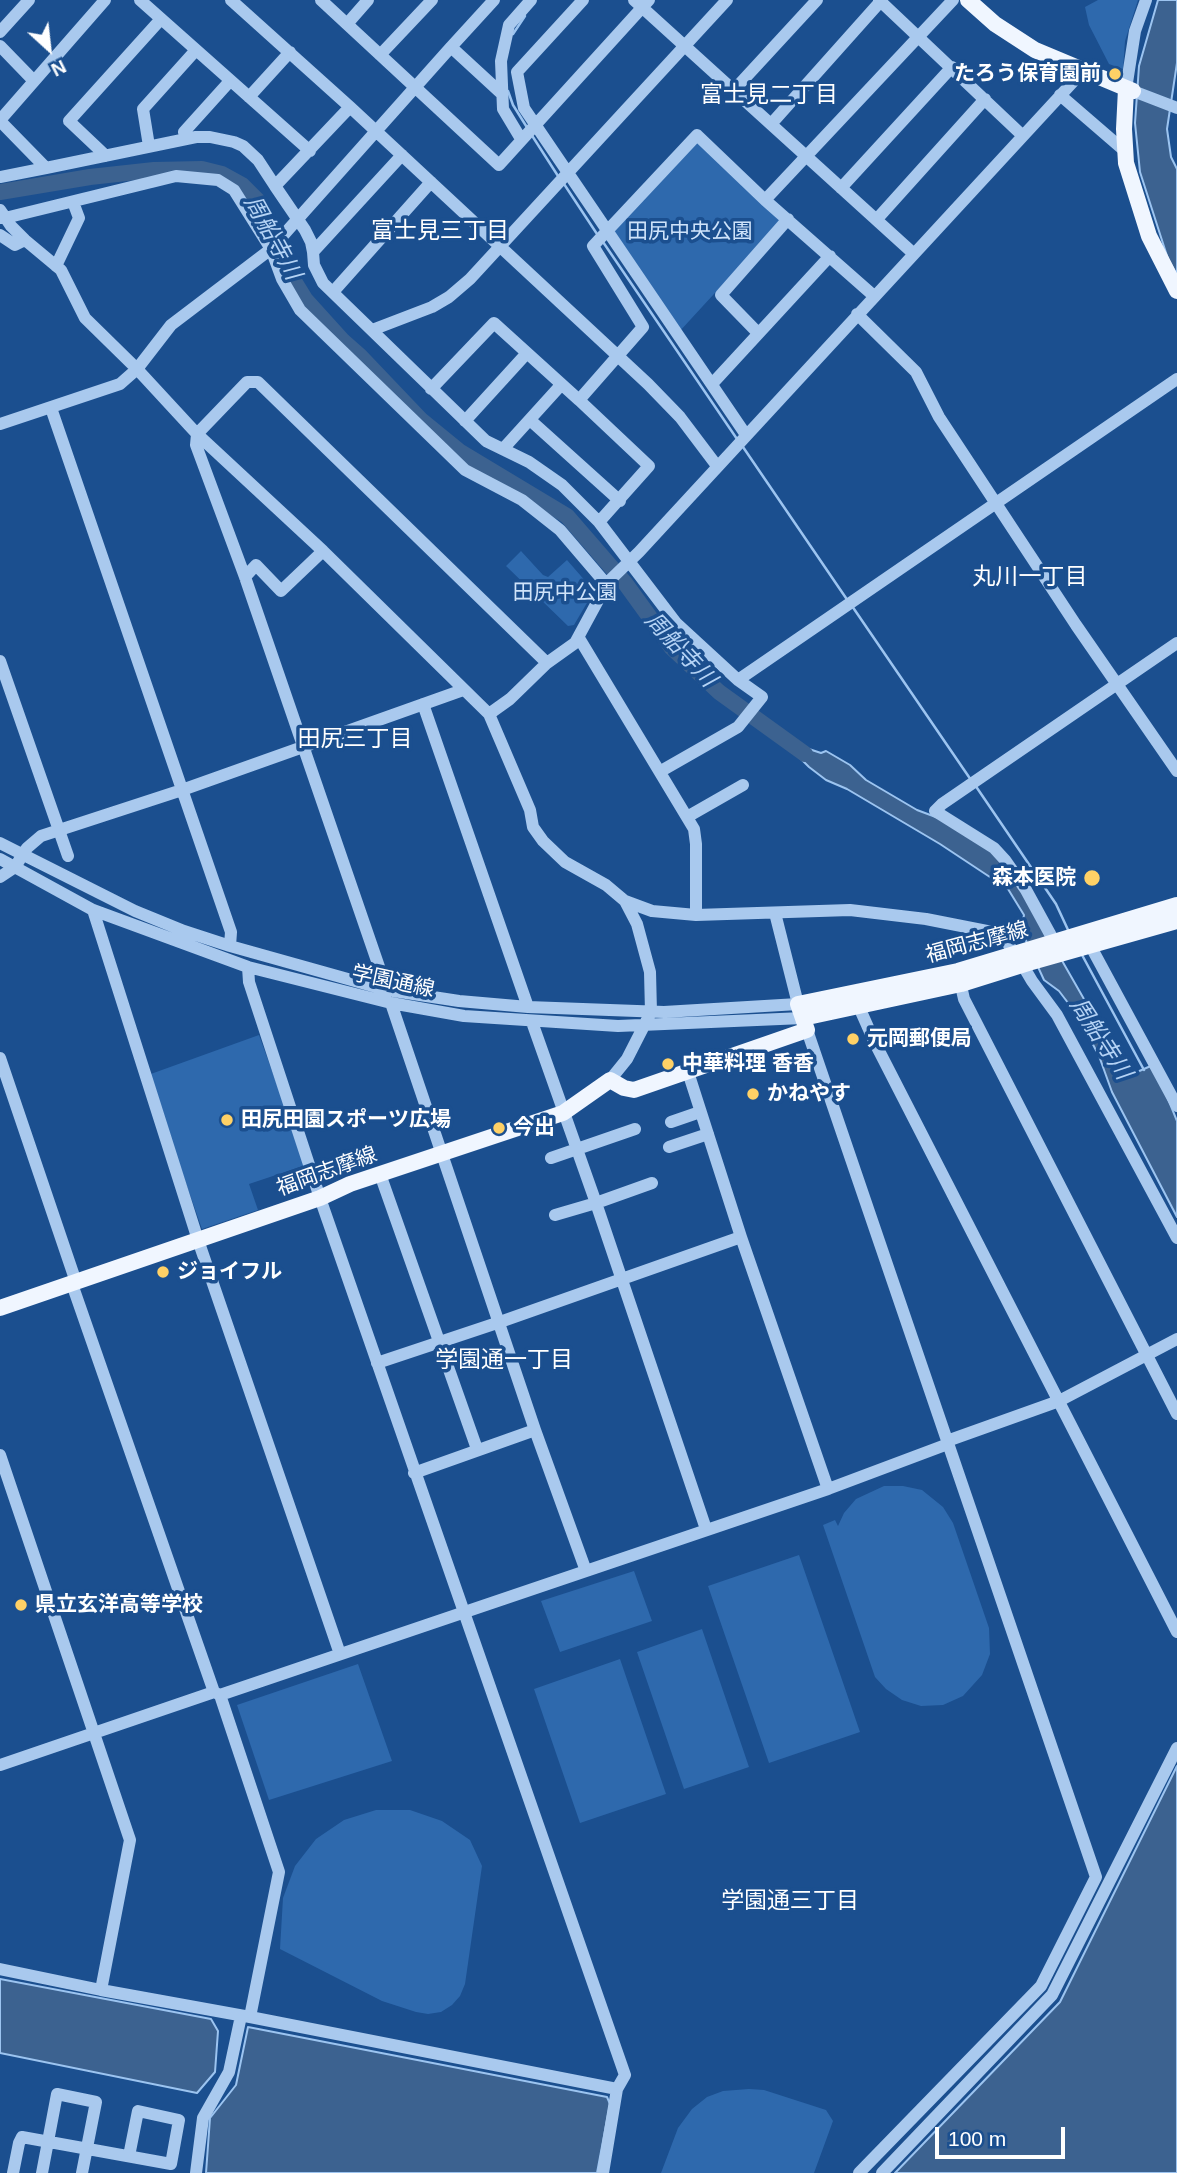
<!DOCTYPE html>
<html>
<head>
<meta charset="utf-8">
<style>
	body { margin:0 }
	#map { position:relative; width:1177px; height:2173px; overflow:hidden; background:#1b4f8f; font-family:Helvetica,sans-serif }
	canvas { display:block }
	.north { position:absolute; left:14px; top:14px; width:70px; height:70px; -webkit-text-stroke:5px #1b4f8f; paint-order:stroke; rotate:153deg; font-size:19px; font-weight:700; line-height:28px; text-align:center; color:#fff }
	.north::after { content:''; display:block; margin:auto; width:24px; height:32px; background:#fff; clip-path:polygon(50% 0,100% 100%,50% 72%,0 100%) }
	.scale { position:absolute; left:935px; top:2127px; width:130px; height:32px; box-sizing:border-box; border:4px solid #fff; border-top:0; padding-left:9px; font-size:21px; line-height:24px; white-space:nowrap; color:#fff; -webkit-text-stroke:5px #1b4f8f; paint-order:stroke }
</style>
</head>
<body>
<div id="map">
<canvas width="1177" height="2173"></canvas>
<div class="north">N</div>
<div class="scale">100 m</div>
</div>
<script>
const g = document.querySelector('canvas').getContext('2d');
g.lineJoin = 'round';
function fillPath(path, color) { g.fillStyle = color; g.fill(path, 'evenodd'); }
const poly = rows => new Path2D(rows.map(r => 'M' + r).join(''));
function stroke(path, color, width, dash) { g.strokeStyle = color; g.lineWidth = width; g.lineCap = dash ? 'butt' : 'round'; g.setLineDash(dash || []); g.stroke(path); }
function drawText(font, color, halo, rows, align = 'center') {
  g.font = font + ' Helvetica,"Noto Sans JP",sans-serif'; g.lineWidth = 7; g.setLineDash([]); g.textBaseline = 'middle'; g.strokeStyle = halo; g.fillStyle = color; for (const [text, x, y, turn = 0] of rows) {
    g.save(); g.translate(x, y); g.rotate((+turn || 0) * Math.PI / 180); g.textAlign = isNaN(turn) ? turn : align; if (halo) g.strokeText(text, 0, 0); g.fillText(text, 0, 0); g.restore();
  }
}
const green = poly([
	[1098,0,1138,0,1125,41,1123,69,1109,64,1089,25,1085,7],
	[696,140,782,220,679,332,609,232],
	[521,551,543,575,548,577,567,560,594,591,574,625,568,626,506,566],
	[259,1035,306,1165,249,1184,258,1210,202,1229,148,1075],
	[884,1486,903,1486,922,1490,943,1507,953,1523,989,1628,990,1654,982,1675,963,1696,943,1705,921,1706,902,1700,886,1689,875,1677,823,1525,835,1520,838,1526,844,1513,856,1499],
	[799,1555,860,1732,769,1763,708,1586],
	[634,1571,652,1621,560,1652,541,1601],
	[702,1629,749,1767,684,1789,637,1652],
	[620,1659,666,1794,580,1823,534,1689],
	[358,1664,392,1761,269,1800,237,1705],
	[376,1810,410,1810,442,1821,470,1840,482,1866,465,1984,460,1996,452,2005,441,2012,428,2014,416,2012,382,2001,280,1949,283,1898,295,1866,316,1839,344,1820],
	[749,2089,764,2090,826,2110,833,2121,814,2173,661,2173,678,2128,692,2109,707,2097,723,2091]
]);
const water = poly([
	[1158,0,1177,0,1177,63,1167,129,1171,157,1177,169,1177,275,1168,259,1140,172,1135,123,1139,66,1158,0],
	[790,736,806,748,821,753,826,751,850,765,866,780,917,810,941,819,993,852,1013,875,1128,1076,1153,1065,1160,1079,1177,1121,1177,1217,1112,1092,1099,1056,1078,1016,1059,991,1044,980,1021,930,1024,915,1008,889,940,844,847,789,826,780,809,767,787,745,790,736],
	[1177,1766,1177,2173,895,2173,1060,2002,1177,1766],
	[0,1979,211,2019,218,2031,215,2072,197,2093,0,2053,0,1979],
	[248,2027,607,2097,610,2104,597,2173,206,2173,210,2118,236,2085,248,2027]
]);
const stream = poly([
	[513,34,525,16],
	[508,91,513,105,528,129],
	[531,134,558,176],
	[564,184,597,234],
	[603,242,737,439],
	[743,447,848,601],
	[852,606,971,780],
	[975,785,1056,904,1069,932],
	[1081,953,1144,1070]
]);
const river = poly([
	[0,192,90,177,154,170,202,169,222,174,242,185,259,202,289,273,305,299,343,341,360,356,421,420,459,451,567,516,625,583,672,648,719,692,805,754]
]);
const minor = poly([
	[105,0,1,119,2,123,46,168,196,137,210,137,234,142,243,146,258,160,275,186,350,107],
	[140,0,310,151],
	[231,0,350,107,648,384,680,417,717,466],
	[321,0,499,165,649,0],
	[583,0,517,72,524,108,746,435],
	[634,0,914,254],
	[879,0,1023,136],
	[347,24,368,0],
	[0,32,29,0],
	[0,46,34,81],
	[451,47,494,0],
	[380,55,432,0],
	[1126,89,1135,31,1146,0],
	[734,90,817,0],
	[1133,91,1177,108],
	[1060,95,1126,152],
	[249,97,290,52],
	[772,123,880,2],
	[186,139,184,132,230,81],
	[521,139,503,109,501,61,509,25,531,0],
	[149,146,143,109,196,50],
	[106,156,69,121,161,19],
	[0,177,46,168],
	[275,186,305,230,311,242,313,252,402,155],
	[841,188,952,67],
	[765,200,953,0],
	[0,210,11,226,25,240,61,270,85,318,137,369,197,434,323,551,489,714,530,810,533,827,543,841,565,862,606,885,625,901,637,924,650,972,651,1012,627,1059,610,1080],
	[0,218,5,218,176,176,218,180,234,190,271,249,282,279,300,310,465,470,522,500,560,530,607,585],
	[877,219,985,99],
	[0,235,15,245,25,240],
	[313,252,314,265,323,283,486,441,529,462,562,485,599,522,676,623,738,680,762,697,738,727,661,771],
	[56,266,79,218,73,202],
	[333,292,431,182],
	[857,314,916,372,939,417,1076,625,1177,771],
	[372,330,432,307,449,297,470,279,727,0],
	[758,333,721,295,788,219],
	[712,384,830,256],
	[431,389,494,323,579,400,643,327,593,246,697,135,765,200,874,296],
	[579,400,649,466,599,522],
	[51,408,231,932,230,946],
	[530,420,620,501],
	[465,421,527,353],
	[0,424,120,384,137,369,171,325,271,249,451,47,501,93],
	[503,449,561,385],
	[245,577,256,565,281,591,323,551],
	[579,638,694,829,696,844,696,915],
	[0,661,68,856],
	[738,680,1177,379],
	[423,704,528,1007],
	[489,714,510,699,547,663,575,643,608,582,639,552,1083,71],
	[687,817,743,785],
	[0,843,135,911,184,931,230,946,387,990,459,1001,528,1007,664,1012,798,1004,775,913],
	[0,859,93,910,248,967,391,1003,464,1016,618,1026,803,1018],
	[0,877,15,867,27,848,41,836,182,790,463,690],
	[625,901,652,911,696,915,850,910,926,919,997,933,1004,936,1015,956],
	[93,910,198,1240,340,1654],
	[1055,943,1026,890,1005,860,994,848,935,811,942,804,1177,643],
	[1090,945,1177,1106],
	[1022,964,1032,981,1057,1015,1177,1238],
	[248,967,249,982,320,1198,625,2075,617,2089,603,2173],
	[959,977,964,999,1177,1414],
	[387,990,245,577,196,445,197,434,247,382,258,382,547,663],
	[391,1003,535,1430,586,1571],
	[859,1007,875,1043,1177,1632],
	[532,1022,596,1203,706,1529],
	[807,1030,1096,1877,1041,1986,859,2173],
	[0,1058,76,1282],
	[688,1072,741,1237,828,1489],
	[671,1122,700,1112],
	[669,1147,708,1134],
	[551,1158,635,1129],
	[380,1174,477,1449],
	[555,1215,596,1203,652,1183],
	[72,1284,214,1692],
	[377,1363,500,1322,741,1237],
	[947,1441,1059,1401,1177,1339],
	[0,1455,130,1840,101,1990],
	[414,1473,535,1430],
	[220,1695,279,1872,250,2017],
	[0,1765,214,1692,220,1695,828,1489,948,1444],
	[0,1969,101,1990,250,2017,617,2089],
	[13,2173,19,2143,22,2137,171,2164,179,2120,138,2111,129,2156],
	[42,2173,57,2094,96,2102,82,2173],
	[196,2173,203,2118,229,2072,241,2016],
	[882,2173,1052,1995,1177,1748]
]);
const major = poly([
	[968,0,995,24,1035,50,1133,91],
	[1126,89,1124,129,1126,163,1149,236,1177,291],
	[803,1018,961,984,1028,963,1177,921],
	[0,1308,320,1198,350,1184,563,1113,610,1080,624,1088,634,1090,807,1030,798,1004,958,971,1177,905]
]);
const markers = [
	[1115,74,7,"#ffd166"],
	[1092,878,9,"#ffd166"],
	[853,1039,7,"#ffd166"],
	[668,1064,7,"#ffd166"],
	[753,1094,7,"#ffd166"],
	[227,1120,7,"#ffd166"],
	[499,1128,7,"#ffd166"],
	[163,1272,7,"#ffd166"],
	[21,1605,7,"#ffd166"]
];
const poiNames = [
	["たろう保育園前",1101,74,"right"],
	["森本医院",1076,878,"right"],
	["元岡郵便局",867,1039],
	["中華料理 香香",682,1064],
	["かねやす",767,1094],
	["田尻田園スポーツ広場",241,1120],
	["今出",513,1128],
	["ジョイフル",177,1272],
	["県立玄洋高等学校",35,1605]
];
const parkNames = [
	["田尻中央公園",690,232],
	["田尻中公園",565,593]
];
const streetNames = [
	["福岡志摩線",977,943,-15],
	["学園通線",393,982,12],
	["福岡志摩線",327,1172,-20]
];
const neighbourhoodNames = [
	["富士見二丁目",769,96],
	["富士見三丁目",440,232],
	["丸川一丁目",1030,578],
	["田尻三丁目",355,740],
	["学園通一丁目",504,1361],
	["学園通三丁目",790,1902]
];
const waterNames = [
	["周船寺川",272,238,61],
	["周船寺川",680,650,47],
	["周船寺川",1100,1039,57]
];
fillPath(green, '#2e69ad');
fillPath(water, '#3c6290');
stroke(water, '#9cc4f0', 2);
stroke(stream, '#9cc4f0', 2.5);
stroke(river, '#3c6290', 16);
stroke(minor, '#a9c9ee', 12);
stroke(major, '#f0f6ff', 16);
for (const [x, y, r, color] of markers) { const dot = new Path2D(); dot.arc(x, y, r, 0, 2 * Math.PI); g.fillStyle = color; g.fill(dot); stroke(dot, '#1b4f8f', 2.5); }
drawText('bold 21px', '#fff', '#1b4f8f', poiNames, 'left');
drawText('21px', '#cfe3fa', '#1b4f8f', parkNames);
drawText('21px', '#fff', '#1b4f8f', streetNames);
drawText('23px', '#fff', '#1b4f8f', neighbourhoodNames);
drawText('italic 23px', '#b5d3f5', '#1b4f8f', waterNames);
</script>
</body>
</html>
